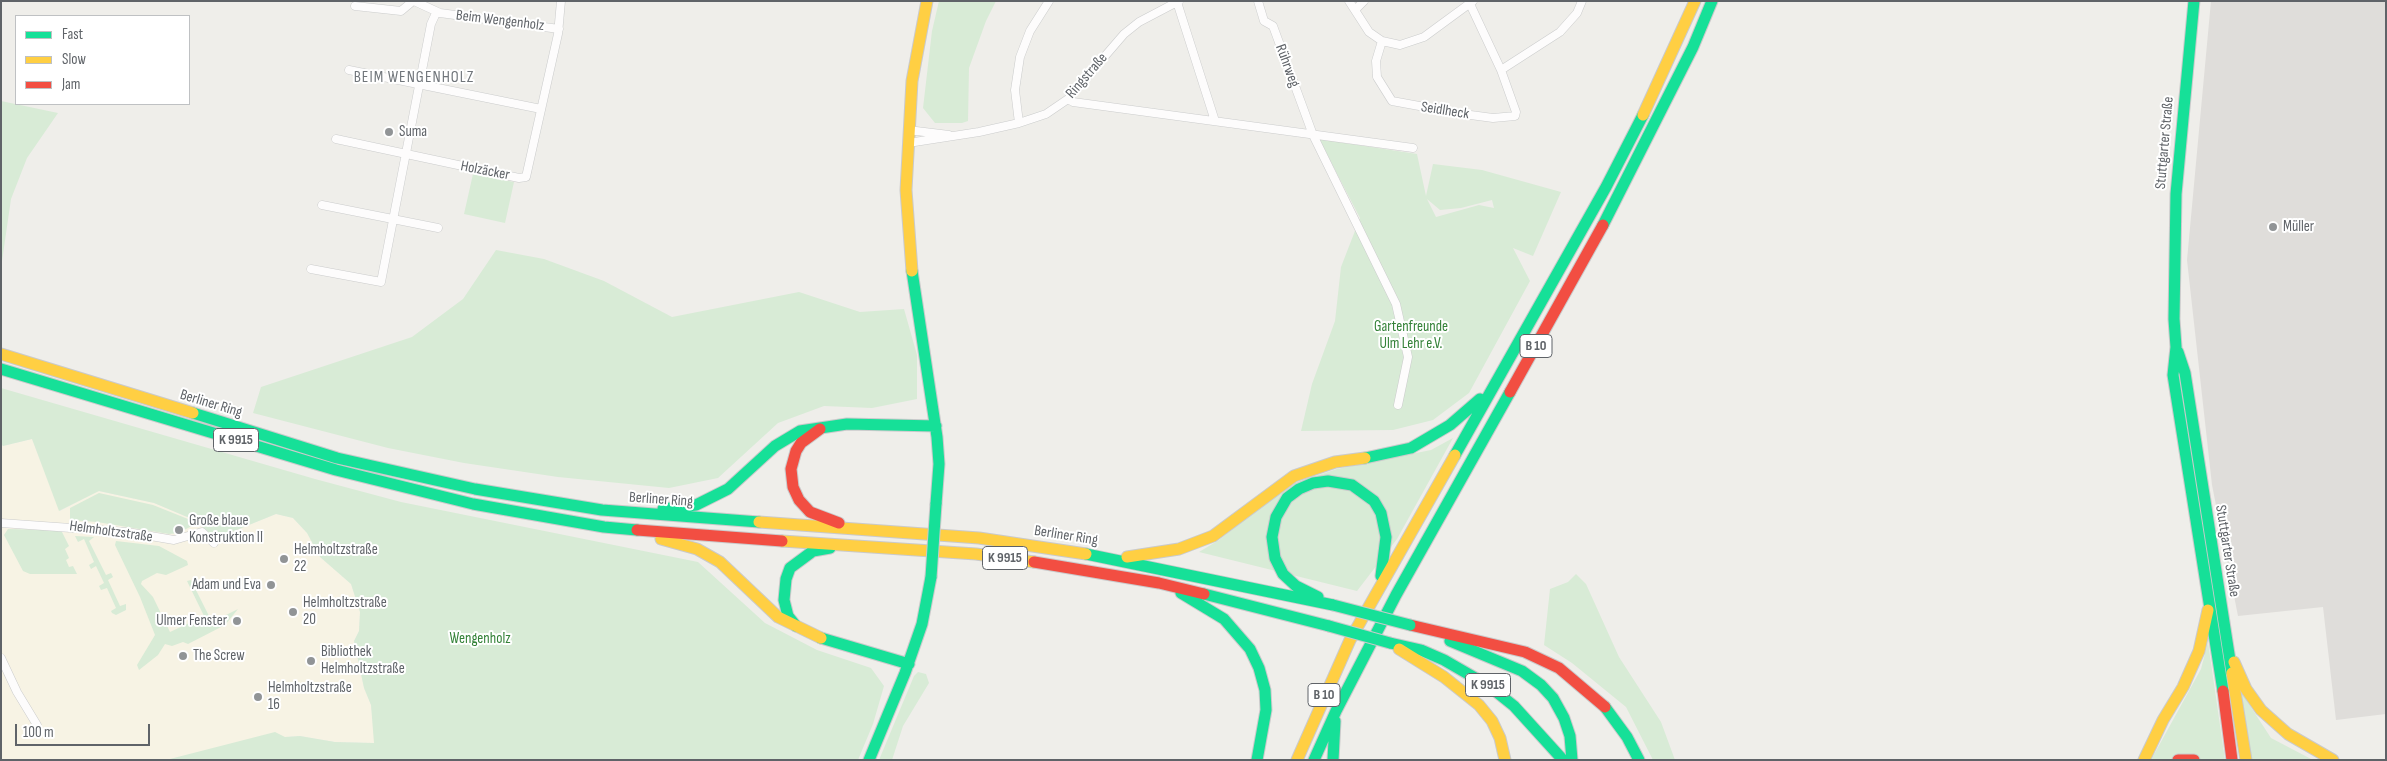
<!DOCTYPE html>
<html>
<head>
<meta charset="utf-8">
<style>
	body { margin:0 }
	#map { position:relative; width:2387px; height:761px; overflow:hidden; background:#efeeea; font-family:"Sofia Sans Condensed",sans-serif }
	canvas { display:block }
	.frame { position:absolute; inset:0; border:2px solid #5f6368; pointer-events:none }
	.legend { position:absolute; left:15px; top:15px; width:175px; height:90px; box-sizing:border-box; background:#fff; border:1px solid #bfc1c3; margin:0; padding:6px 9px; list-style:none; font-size:15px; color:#5f6368 }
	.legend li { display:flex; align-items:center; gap:10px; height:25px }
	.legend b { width:25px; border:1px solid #bfc1c3 }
	.scale { position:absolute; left:15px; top:724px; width:135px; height:22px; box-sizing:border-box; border:2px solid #5f6368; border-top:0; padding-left:6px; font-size:15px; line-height:18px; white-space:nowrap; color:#5f6368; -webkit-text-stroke:4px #fff; paint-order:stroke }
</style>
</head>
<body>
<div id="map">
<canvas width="2387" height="761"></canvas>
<div class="frame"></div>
<ul class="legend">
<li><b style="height:6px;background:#16e098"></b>Fast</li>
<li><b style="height:6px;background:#ffcf43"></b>Slow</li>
<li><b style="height:6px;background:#f24e42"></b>Jam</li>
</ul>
<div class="scale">100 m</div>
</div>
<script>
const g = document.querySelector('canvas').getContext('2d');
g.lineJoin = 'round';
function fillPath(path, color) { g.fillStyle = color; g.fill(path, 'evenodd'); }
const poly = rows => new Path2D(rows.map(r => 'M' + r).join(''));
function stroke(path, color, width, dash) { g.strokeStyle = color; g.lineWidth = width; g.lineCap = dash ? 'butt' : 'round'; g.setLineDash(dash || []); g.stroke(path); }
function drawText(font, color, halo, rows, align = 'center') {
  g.font = font + ' "Sofia Sans Condensed",sans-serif'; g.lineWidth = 4; g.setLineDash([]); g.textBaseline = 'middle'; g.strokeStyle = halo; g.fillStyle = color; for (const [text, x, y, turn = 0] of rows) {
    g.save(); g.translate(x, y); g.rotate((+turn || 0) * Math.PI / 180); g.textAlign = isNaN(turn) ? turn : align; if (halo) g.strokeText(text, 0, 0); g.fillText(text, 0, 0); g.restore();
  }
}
const commercial = poly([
	[32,439,60,511,98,491,154,503,199,522,212,540,276,514,293,518,307,533,320,557,351,584,360,612,359,631,354,641,364,688,371,705,375,743,335,742,300,736,285,737,165,760,1,760,1,444,3,446]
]);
const industrial = poly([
	[2211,1,2386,1,2386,714,2336,720,2323,607,2238,616,2212,485,2187,260]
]);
const green = poly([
	[939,1,996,1,986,21,969,68,968,121,962,123,935,123,923,108,932,31],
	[1,101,58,113,27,158,11,199,1,268],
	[1319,139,1417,154,1426,196,1433,164,1482,170,1561,192,1533,256,1513,248,1530,281,1469,393,1433,420,1393,430,1301,431,1312,384,1335,321,1341,267,1360,218],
	[1427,199,1440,210,1461,208,1492,200,1494,208,1479,205,1436,217],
	[473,174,514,182,505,223,464,214],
	[496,250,544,259,604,281,672,317,799,292,860,312,904,309,917,355,917,399,872,408,824,406,778,423,718,478,669,488,558,477,464,463,388,448,253,413,261,387,412,337,463,299],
	[1,388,315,479,401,502,698,562,765,623,817,650,871,668,884,686,873,724,858,760,166,760,275,732,285,737,300,736,335,742,374,743,371,705,364,688,354,641,359,631,360,612,351,584,320,557,307,533,293,518,276,514,212,540,199,522,154,503,99,491,59,511,32,439,3,446,1,444],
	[1453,438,1397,539,1357,591,1199,552,1219,540,1288,485,1337,469,1431,450],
	[99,493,153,505,198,523,178,533,169,534,97,522,70,520,70,508],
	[8,529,61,530,69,546,65,549,69,558,66,560,69,567,73,566,77,574,30,574,23,571,4,535],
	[75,536,94,537,89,541,106,575,111,573,113,577,108,580,120,606,126,604,126,610,116,615,112,613,111,611,116,608,107,588,101,590,99,586,104,583,96,566,91,569,89,565,94,562,84,539,78,542],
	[116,541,159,546,187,561,188,565,166,575,157,573,142,581,141,584,153,597,170,632,204,616,187,581,191,580,212,622,238,609,225,625,188,644,183,642,172,646,165,644,158,655,139,670,137,665,155,635,140,597,115,545],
	[1576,574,1586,584,1619,657,1661,722,1675,760,1653,760,1626,707,1572,663,1544,645,1550,589,1568,582],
	[2208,642,2225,760,2151,760,2201,669],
	[918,672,926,674,929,683,903,726,892,760,879,760,914,676],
	[2241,692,2271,738,2313,760,2250,760]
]);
const street = poly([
	[414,1,440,13,559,29],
	[1258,1,1264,21,1273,26,1313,135,1396,304,1408,357,1398,405],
	[1349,1,1369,32,1382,41,1400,45,1424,37,1473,1],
	[1177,2,1215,121],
	[1470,4,1501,70],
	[355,6,401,11,413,1],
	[1355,10,1364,1],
	[1382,41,1376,61,1377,77,1392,101,1463,114,1493,118,1515,116,1516,112,1501,70,1560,32,1577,13,1582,1],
	[349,70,541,109],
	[1068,99,1073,102,1413,148],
	[1019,123,1015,90,1020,57,1030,31,1049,1],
	[908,130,949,135],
	[336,139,519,178,526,177,558,34,561,1],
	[908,143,979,132,1019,123,1046,114,1068,99,1124,34,1139,22,1179,1],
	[322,205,438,228],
	[311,269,381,282,431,24,436,13],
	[1,523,127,532,174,540,202,532,214,543],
	[1,658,17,692,37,725]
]);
const fast = poly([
	[2194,1,2176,194,2174,319,2176,347,2173,375,2223,691],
	[1603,225,1693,47,1712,1],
	[912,271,937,437,939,464,936,504],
	[2178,352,2185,373,2232,673],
	[1,369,336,470,473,504,604,527,637,530],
	[193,413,337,458,475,489,602,510,759,522],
	[1455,455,1606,187,1643,115],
	[1365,458,1411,448,1450,425,1480,399],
	[663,509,696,505,728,489,775,446,800,431,847,424,936,426],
	[1086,554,1333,605],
	[1181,593,1224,619,1250,649,1259,668,1265,690,1266,710,1257,760],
	[1204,594,1329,626],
	[1318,597,1296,586,1283,574,1275,558,1272,537,1276,517,1287,498,1299,489,1313,483,1328,481,1352,485,1374,501,1381,513,1386,537,1381,576],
	[796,626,788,616,784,600,786,579,790,568,813,551,830,548],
	[821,638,909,664],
	[1450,641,1522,671,1541,685,1553,698,1564,718,1570,736,1572,760],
	[1390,643,1421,650,1444,660,1489,686,1514,706,1563,760],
	[1605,707,1627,737,1639,760],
	[869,760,905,673,922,624,931,577],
	[1314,760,1336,711,1396,595,1510,392],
	[1333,760,1335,721]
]);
const slow = poly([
	[1643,115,1695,1],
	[912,271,906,190,912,81,927,1],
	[1,354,193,413],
	[759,522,979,538,1086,554],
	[661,539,697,549,720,562,778,617,821,638],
	[782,541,976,554,1034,562],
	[1127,557,1179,549,1213,536,1294,476,1335,462,1365,458],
	[1399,649,1444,677,1479,705,1492,721,1500,738,1505,760],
	[2234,662,2246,689,2261,710,2288,734,2333,760],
	[2232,673,2246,760],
	[1297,760,1350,640,1455,455],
	[2144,760,2163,720,2183,687,2199,651,2208,610]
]);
const jam = poly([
	[1510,392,1603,225],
	[820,429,801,443,796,451,791,469,793,487,799,500,810,512,839,523],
	[637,530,782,541],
	[1034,562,1159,583,1204,594],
	[1410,625,1525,652,1559,668,1605,707],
	[2223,691,2232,760],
	[2178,760,2194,760]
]);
const fastBridge = poly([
	[931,577,936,504],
	[1333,605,1410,625],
	[1329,626,1390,643]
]);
const markers = [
	[389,132,5,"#919496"],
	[2273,227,5,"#919496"],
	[179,530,5,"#919496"],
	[284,559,5,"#919496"],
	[271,585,5,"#919496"],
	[293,612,5,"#919496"],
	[237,621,5,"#919496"],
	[183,656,5,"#919496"],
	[311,661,5,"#919496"],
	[258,697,5,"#919496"]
];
const shields = [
	[1536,346,32],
	[236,440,45],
	[1005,558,45],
	[1488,685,45],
	[1324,695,32]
];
const shieldNames = [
	["B 10",1536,346],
	["K 9915",236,440],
	["K 9915",1005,558],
	["K 9915",1488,685],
	["B 10",1324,695]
];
const streetNames = [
	["Beim Wengenholz",500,21,7],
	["Rührweg",1287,66,70],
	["Ringstraße",1087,76,-49],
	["Seidlheck",1445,111,9],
	["Stuttgarter Straße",2165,143,-85],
	["Holzäcker",485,171,11],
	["Berliner Ring",211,404,17],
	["Berliner Ring",661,500,4],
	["Helmholtzstraße",111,532,8],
	["Berliner Ring",1066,536,9],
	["Stuttgarter Straße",2227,551,81]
];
const poiNames = [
	["Suma",399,132],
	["Müller",2283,227],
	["Große blaue",189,521],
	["Konstruktion II",189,538],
	["Helmholtzstraße",294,550],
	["22",294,567],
	["Adam und Eva",261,585,"right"],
	["Helmholtzstraße",303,603],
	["20",303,620],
	["Ulmer Fenster",227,621,"right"],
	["Bibliothek",321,652],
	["Helmholtzstraße",321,669],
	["The Screw",193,656],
	["Helmholtzstraße",268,688],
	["16",268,705]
];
const parkNames = [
	["Gartenfreunde",1411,327],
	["Ulm Lehr e.V.",1411,344],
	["Wengenholz",480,639]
];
const neighbourhoodNames = [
	["BEIM WENGENHOLZ",414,78]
];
fillPath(commercial, '#f7f3e4');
fillPath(industrial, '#dfddda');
fillPath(green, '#d8ebd6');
stroke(street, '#cbcccc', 9);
stroke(fast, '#cacacb', 13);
stroke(slow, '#cacacb', 13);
stroke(jam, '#cacacb', 13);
stroke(street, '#fdfcfc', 8);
stroke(fast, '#16e098', 11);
stroke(slow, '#ffcf43', 11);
stroke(jam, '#f24e42', 11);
stroke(fastBridge, '#cacacb', 13, []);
stroke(fastBridge, '#16e098', 11);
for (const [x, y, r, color] of markers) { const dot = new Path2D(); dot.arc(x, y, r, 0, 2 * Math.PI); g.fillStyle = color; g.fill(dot); stroke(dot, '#fff', 2); }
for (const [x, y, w] of shields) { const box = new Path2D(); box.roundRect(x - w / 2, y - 11.5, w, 23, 4); g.fillStyle = '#fff'; g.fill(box); stroke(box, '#5f6368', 1); }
drawText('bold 14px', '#5f6368', null, shieldNames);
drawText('15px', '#5f6368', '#fff', streetNames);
drawText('15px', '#5f6368', '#fff', poiNames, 'left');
drawText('15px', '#348238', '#fff', parkNames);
g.letterSpacing = '1px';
drawText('16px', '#70757a', '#fff', neighbourhoodNames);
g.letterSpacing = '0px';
</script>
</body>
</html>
